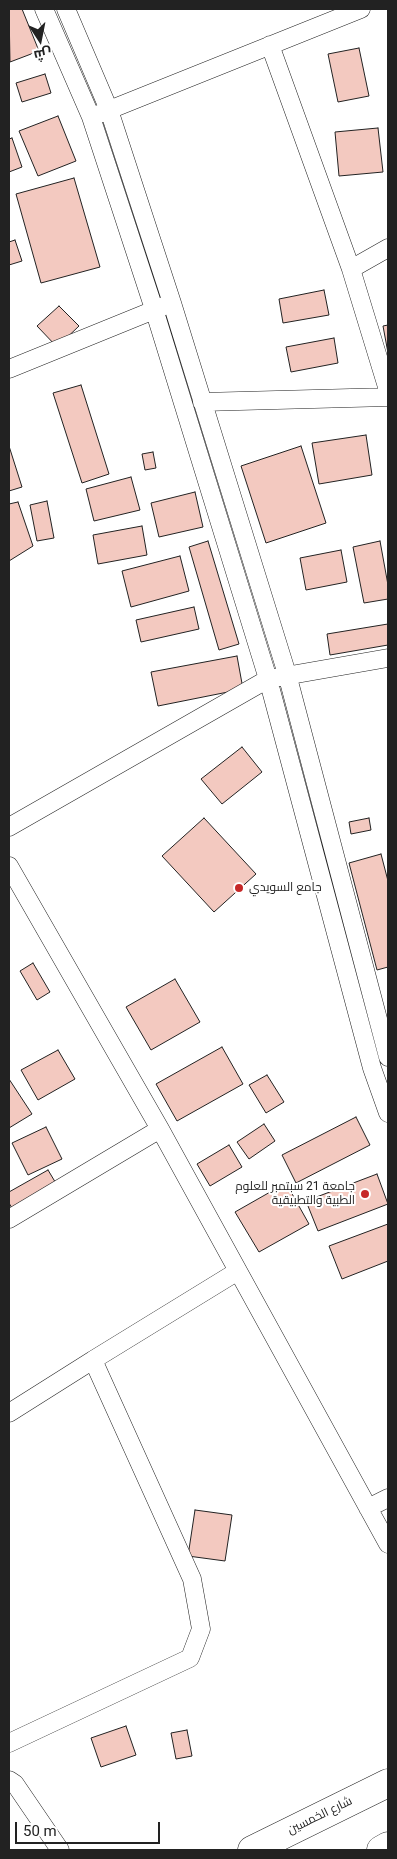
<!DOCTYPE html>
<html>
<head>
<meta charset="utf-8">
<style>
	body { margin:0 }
	#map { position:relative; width:397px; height:1859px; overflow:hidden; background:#fff; font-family:Roboto,Cairo,sans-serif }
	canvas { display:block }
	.frame { position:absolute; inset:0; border:10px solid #222; pointer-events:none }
	.north { position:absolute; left:15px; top:15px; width:50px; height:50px; -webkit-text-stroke:4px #fff; paint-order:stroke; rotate:169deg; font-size:14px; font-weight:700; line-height:20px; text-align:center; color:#222 }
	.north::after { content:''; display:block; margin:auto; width:18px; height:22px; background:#222; clip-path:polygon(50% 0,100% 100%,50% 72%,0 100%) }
	.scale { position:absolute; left:15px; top:1822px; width:145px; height:22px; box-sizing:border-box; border:2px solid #222; border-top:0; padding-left:6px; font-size:15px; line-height:18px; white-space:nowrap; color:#222; -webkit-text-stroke:4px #fff; paint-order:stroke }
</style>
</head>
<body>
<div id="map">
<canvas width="397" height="1859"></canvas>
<div class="frame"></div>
<div class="north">ش</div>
<div class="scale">50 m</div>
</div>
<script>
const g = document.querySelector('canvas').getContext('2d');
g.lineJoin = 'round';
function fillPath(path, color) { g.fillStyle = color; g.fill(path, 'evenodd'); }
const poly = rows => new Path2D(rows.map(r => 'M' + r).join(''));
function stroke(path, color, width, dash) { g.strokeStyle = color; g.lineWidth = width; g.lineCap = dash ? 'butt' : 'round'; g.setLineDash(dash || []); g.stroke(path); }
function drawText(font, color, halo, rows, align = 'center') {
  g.font = font + ' Roboto,Cairo,sans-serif'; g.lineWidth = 4; g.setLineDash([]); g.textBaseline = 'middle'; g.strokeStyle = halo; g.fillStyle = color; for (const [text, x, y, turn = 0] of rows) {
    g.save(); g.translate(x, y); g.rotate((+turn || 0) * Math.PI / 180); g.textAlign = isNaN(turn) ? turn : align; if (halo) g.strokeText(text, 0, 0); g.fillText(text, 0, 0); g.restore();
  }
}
const building = poly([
	[9,9,22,9,39,51,10,62,9,9],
	[359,48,369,96,338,102,328,54,359,48],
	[45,74,51,93,22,102,16,83,45,74],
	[58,116,76,161,38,176,19,131,58,116],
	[378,128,383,172,339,176,335,132,378,128],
	[12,138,22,167,9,172,9,139,12,138],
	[74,178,100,267,41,283,16,194,74,178],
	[15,240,22,261,9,265,9,242,15,240],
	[324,290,329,315,283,323,279,299,324,290],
	[59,306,79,326,57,347,37,326,59,306],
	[388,325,388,353,383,326,388,325],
	[334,338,338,363,291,372,286,347,334,338],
	[81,385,109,474,82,483,53,393,81,385],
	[366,435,372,475,319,484,312,443,366,435],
	[9,446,22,487,9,491,9,446],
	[301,446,326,523,266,543,241,466,301,446],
	[153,452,156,468,145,470,142,454,153,452],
	[131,477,140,510,94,521,86,489,131,477],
	[195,492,203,527,159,537,151,503,195,492],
	[47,501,54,538,37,541,30,505,47,501],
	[18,502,33,546,9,561,9,504,18,502],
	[142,526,147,555,98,564,93,535,142,526],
	[208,541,239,644,219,650,189,547,208,541],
	[380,541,388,585,388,599,364,603,353,547,380,541],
	[341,550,347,582,306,590,300,558,341,550],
	[180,556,189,591,131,607,122,571,180,556],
	[194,607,199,629,141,642,136,620,194,607],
	[388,624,388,645,330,655,327,634,388,624],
	[237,656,243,689,158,706,151,672,237,656],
	[242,747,262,772,222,804,201,779,242,747],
	[204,818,256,874,214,912,162,856,204,818],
	[369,818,371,830,351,834,349,822,369,818],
	[381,854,388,881,388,967,377,970,349,863,381,854],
	[33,963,50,992,37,1000,20,971,33,963],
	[175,979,200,1022,151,1050,126,1007,175,979],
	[222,1047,243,1084,177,1121,156,1084,222,1047],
	[58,1050,75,1079,38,1100,21,1070,58,1050],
	[267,1075,284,1102,266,1113,249,1085,267,1075],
	[9,1079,32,1114,9,1128,9,1079],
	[356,1117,370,1145,296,1183,282,1155,356,1117],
	[264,1124,275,1141,249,1159,237,1142,264,1124],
	[46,1127,62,1159,28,1175,12,1143,46,1127],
	[229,1145,242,1167,210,1186,197,1164,229,1145],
	[48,1170,57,1185,13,1210,9,1203,9,1192,48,1170],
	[377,1174,388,1204,318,1231,306,1201,377,1174],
	[286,1183,309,1224,259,1252,235,1212,286,1183],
	[388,1224,388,1261,342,1279,329,1246,388,1224],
	[195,1510,232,1515,225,1561,188,1556,195,1510],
	[126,1726,136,1755,101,1767,91,1738,126,1726],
	[187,1730,192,1756,176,1759,171,1733,187,1730]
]);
const street = poly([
	[44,9,91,117,154,309,268,679,372,1068,388,1113],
	[66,9,109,110,172,303,287,674,388,1057],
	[270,45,351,269,388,248],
	[99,114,361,9],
	[351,269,388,390],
	[9,369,164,306],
	[202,402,388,397],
	[9,827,268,679,388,658],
	[9,866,160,1129,388,1544],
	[9,1219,160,1129],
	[9,1413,93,1360],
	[368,1508,388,1498],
	[9,1743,190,1658,201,1629,192,1579,93,1360,238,1271],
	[9,1780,15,1784,60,1850]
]);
const primary = poly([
	[252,1850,388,1783],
	[381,1850,388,1846]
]);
const markers = [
	[239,888,5,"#c62828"],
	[365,1194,5,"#c62828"]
];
const poiNames = [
	["جامع السويدي",249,888],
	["جامعة 21 سبتمبر للعلوم",355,1187,"right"],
	["الطبية والتطبيقية",355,1201,"right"]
];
const streetNames = [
	["شارع الخمسين",320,1816,-26]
];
fillPath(building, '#f3c9c0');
stroke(building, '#222', 1);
stroke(street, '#222', 19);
stroke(primary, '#222', 29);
stroke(street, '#fff', 18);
stroke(primary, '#fff', 28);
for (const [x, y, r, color] of markers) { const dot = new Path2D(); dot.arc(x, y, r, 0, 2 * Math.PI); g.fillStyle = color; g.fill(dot); stroke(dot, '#fff', 2); }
drawText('12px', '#222', '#fff', poiNames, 'left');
drawText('12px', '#222', '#fff', streetNames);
</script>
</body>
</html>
